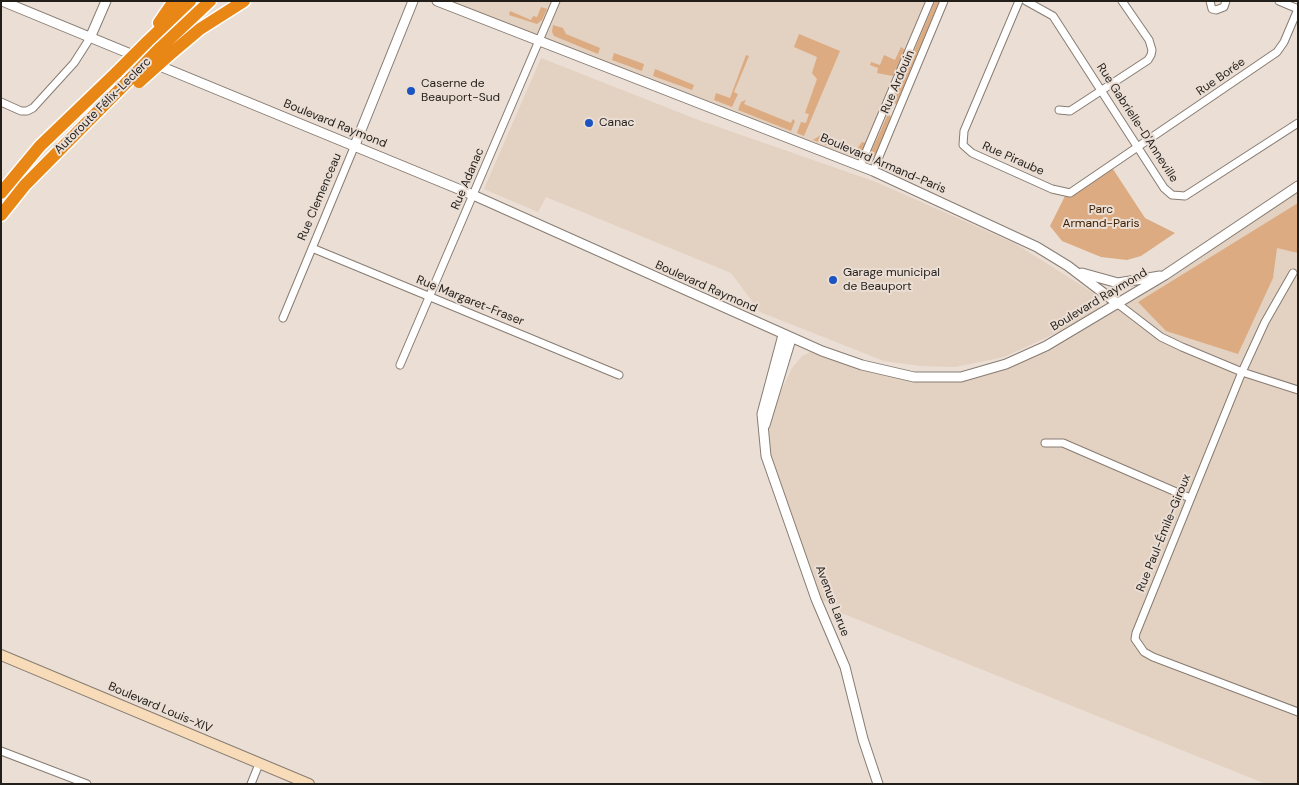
<!DOCTYPE html>
<html>
<head>
<meta charset="utf-8">
<style>
	body { margin:0 }
	#map { position:relative; width:1299px; height:785px; overflow:hidden; background:#ebded4; font-family:"DM Sans",sans-serif }
	canvas { display:block }
	.frame { position:absolute; inset:0; border:2px solid #221e1a; pointer-events:none }
</style>
</head>
<body>
<div id="map">
<canvas width="1299" height="785"></canvas>
<div class="frame"></div>
</div>
<script>
const g = document.querySelector('canvas').getContext('2d');
g.lineJoin = 'round';
function fillPath(path, color) { g.fillStyle = color; g.fill(path, 'evenodd'); }
const poly = rows => new Path2D(rows.map(r => 'M' + r).join(''));
function stroke(path, color, width, dash) { g.strokeStyle = color; g.lineWidth = width; g.lineCap = dash ? 'butt' : 'round'; g.setLineDash(dash || []); g.stroke(path); }
function drawText(font, color, halo, rows, align = 'center') {
  g.font = font + ' "DM Sans",sans-serif'; g.lineWidth = 4; g.setLineDash([]); g.textBaseline = 'middle'; g.strokeStyle = halo; g.fillStyle = color; for (const [text, x, y, turn = 0] of rows) {
    g.save(); g.translate(x, y); g.rotate((+turn || 0) * Math.PI / 180); g.textAlign = isNaN(turn) ? turn : align; if (halo) g.strokeText(text, 0, 0); g.fillText(text, 0, 0); g.restore();
  }
}
const built = poly([
	[437,1,930,1,860,166],
	[541,58,701,121,876,182,1016,244,1095,294,1100,305,1097,311,1084,320,1004,357,955,367,920,366,884,361,760,312,731,273,546,197,538,212,484,189],
	[1298,186,1298,784,1266,784,839,612,842,606,816,599,766,456,764,427,792,368,802,356,810,352,822,351,914,377,961,377,1046,346]
]);
const green = poly([
	[935,1,940,1,898,103,894,104,893,101],
	[541,7,547,9,542,20,537,24,509,15,510,11,531,20,533,16,537,17],
	[553,25,563,28,566,34,600,48,598,54,554,36,552,32],
	[799,34,840,51,804,136,797,133,801,122,806,123,809,114,805,113,817,79,812,73,817,57,794,47],
	[901,47,905,50,893,76,877,73,878,68,870,65,871,62,880,65,884,55,895,60],
	[614,53,644,64,642,71,612,60],
	[746,55,749,56,734,92,738,94,732,107,714,100,716,93,730,98],
	[655,69,694,85,692,90,653,76],
	[746,100,744,104,791,123,793,119,795,121,791,131,738,110,741,102],
	[890,115,891,118,875,156,872,157,870,154,887,116],
	[821,135,857,149,862,142,866,143,861,153,853,155,813,140],
	[1111,166,1145,218,1175,233,1141,256,1127,260,1101,257,1062,241,1050,226,1067,192],
	[1298,203,1298,253,1277,248,1273,278,1238,354,1166,331,1138,302]
]);
const minor = poly([
	[1019,1,964,131,963,145,972,153,1052,189,1070,193,1277,52,1284,42,1298,9],
	[1026,1,1053,16,1164,188,1172,195,1185,196,1298,123],
	[1210,1,1212,9,1216,10,1224,7,1226,1],
	[1279,1,1298,9],
	[1,102,21,111,27,111,33,108,74,63,90,38],
	[1059,110,1070,111,1148,60,1151,55,1152,50,1149,40,1122,1],
	[860,166,930,1],
	[873,171,944,1],
	[312,248,619,375],
	[1293,273,1265,322,1242,372,1136,633,1135,639,1144,652,1153,657,1298,712],
	[1118,304,1161,337,1182,347,1242,372,1298,390],
	[283,318,355,145],
	[400,365,556,1],
	[1045,443,1063,443,1190,498],
	[1,751,87,784],
	[251,784,259,764]
]);
const tertiary = poly([
	[2,1,473,195,822,351,862,365,914,377,961,377,1006,364,1046,346,1165,275,1298,186],
	[437,1,873,171,1037,247,1068,266,1118,304],
	[90,38,106,1],
	[355,145,413,1],
	[1082,273,1118,283,1160,276],
	[783,335,762,414,766,456,816,599,845,667,863,739,878,784],
	[765,425,791,339]
]);
const secondary = poly([
	[1,655,309,784]
]);
const motorway = poly([
	[159,23,174,1],
	[147,42,190,1],
	[159,49,210,1],
	[168,56,200,29,244,1],
	[1,193,40,146,117,72],
	[1,215,25,185,131,78]
]);
const motorwayBridge = poly([
	[117,72,147,42],
	[131,78,159,49],
	[139,82,168,56]
]);
const markers = [
	[411,91,5,"#1b54c0"],
	[589,123,5,"#1b54c0"],
	[833,280,5,"#1b54c0"]
];
const streetNames = [
	["Rue Borée",1221,77,-35],
	["Rue Ardouin",898,82,-67],
	["Autoroute Félix-Leclerc",103,106,-45],
	["Rue Gabrielle-D'Anneville",1137,123,57],
	["Boulevard Raymond",335,124,22],
	["Rue Piraube",1013,159,24],
	["Boulevard Armand-Paris",883,164,23],
	["Rue Adanac",468,179,-67],
	["Rue Clemenceau",320,197,-67],
	["Boulevard Raymond",706,287,24],
	["Boulevard Raymond",1099,300,-31],
	["Rue Margaret-Fraser",470,301,22],
	["Rue Paul-Émile-Giroux",1164,533,-68],
	["Avenue Larue",832,601,69],
	["Boulevard Louis-XIV",160,708,23]
];
const poiNames = [
	["Caserne de",421,84],
	["Beauport-Sud",421,98],
	["Canac",599,123],
	["Garage municipal",843,273],
	["de Beauport",843,287]
];
const parkNames = [
	["Parc",1101,210],
	["Armand-Paris",1101,224]
];
fillPath(built, '#e3d1c1');
fillPath(green, '#ddab81');
stroke(minor, '#877c72', 9);
stroke(tertiary, '#877c72', 11);
stroke(secondary, '#877c72', 12);
stroke(motorway, '#fff', 15);
stroke(minor, '#fff', 7);
stroke(tertiary, '#fff', 9);
stroke(secondary, '#f8dbb9', 10);
stroke(motorway, '#e88716', 12);
stroke(motorwayBridge, '#fff', 15, []);
stroke(motorwayBridge, '#e88716', 12);
for (const [x, y, r, color] of markers) { const dot = new Path2D(); dot.arc(x, y, r, 0, 2 * Math.PI); g.fillStyle = color; g.fill(dot); stroke(dot, '#ebded4', 2); }
drawText('12px', '#221e1a', '#ebded4', streetNames);
drawText('12px', '#221e1a', '#ebded4', poiNames, 'left');
drawText('12px', '#3e2104', '#ebded4', parkNames);
</script>
</body>
</html>
